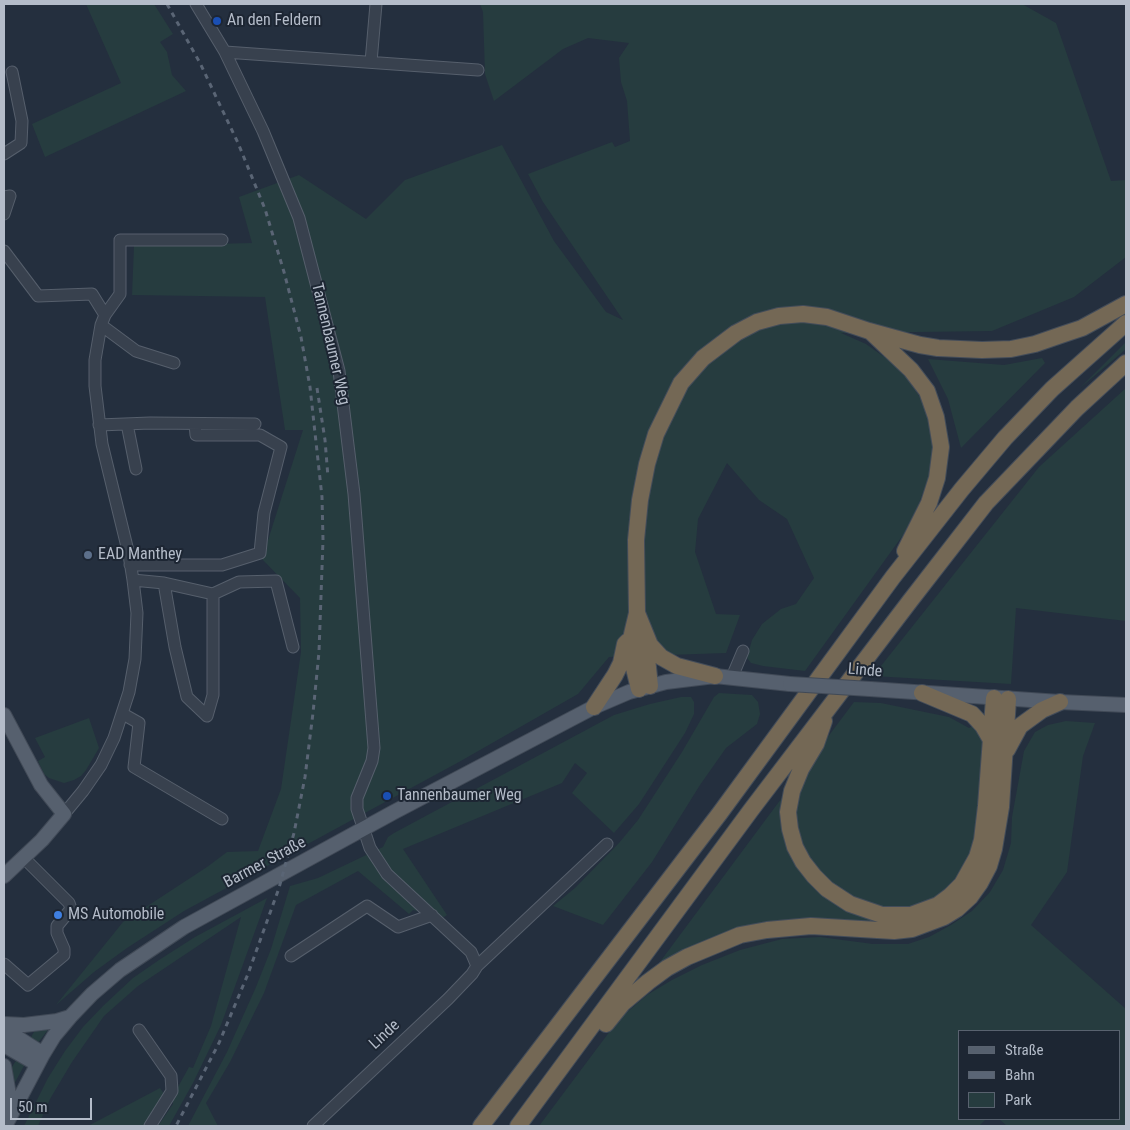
<!DOCTYPE html>
<html>
<head>
<meta charset="utf-8">
<style>
	body { margin:0 }
	#map { position:relative; width:1130px; height:1130px; overflow:hidden; background:#242f3e; font-family:"Roboto Condensed",sans-serif }
	canvas { display:block }
	.frame { position:absolute; inset:0; border:5px solid #b4bcc9; pointer-events:none }
	.legend { position:absolute; left:958px; top:1030px; width:162px; height:90px; box-sizing:border-box; background:#1d2633; border:1px solid #59626f; margin:0; padding:6px 9px; list-style:none; font-size:15px; color:#b4bcc9 }
	.legend li { display:flex; align-items:center; gap:10px; height:25px }
	.legend b { width:25px; border:1px solid #59626f }
	.scale { position:absolute; left:10px; top:1098px; width:82px; height:22px; box-sizing:border-box; border:2px solid #b4bcc9; border-top:0; padding-left:6px; font-size:15px; line-height:18px; white-space:nowrap; color:#b4bcc9; -webkit-text-stroke:4px #1d2633; paint-order:stroke }
</style>
</head>
<body>
<div id="map">
<canvas width="1130" height="1130"></canvas>
<div class="frame"></div>
<ul class="legend">
<li><b style="height:6px;background:#56606e"></b>Straße</li>
<li><b style="height:6px;background:#5a6575"></b>Bahn</li>
<li><b style="height:14px;background:#263c3f"></b>Park</li>
</ul>
<div class="scale">50 m</div>
</div>
<script>
const g = document.querySelector('canvas').getContext('2d');
g.lineJoin = 'round';
function fillPath(path, color) { g.fillStyle = color; g.fill(path, 'evenodd'); }
const poly = rows => new Path2D(rows.map(r => 'M' + r).join(''));
function stroke(path, color, width, dash) { g.strokeStyle = color; g.lineWidth = width; g.lineCap = dash ? 'butt' : 'round'; g.setLineDash(dash || []); g.stroke(path); }
function drawText(font, color, halo, rows, align = 'center') {
  g.font = font + ' "Roboto Condensed",sans-serif'; g.lineWidth = 4; g.setLineDash([]); g.textBaseline = 'middle'; g.strokeStyle = halo; g.fillStyle = color; for (const [text, x, y, turn = 0] of rows) {
    g.save(); g.translate(x, y); g.rotate((+turn || 0) * Math.PI / 180); g.textAlign = isNaN(turn) ? turn : align; if (halo) g.strokeText(text, 0, 0); g.fillText(text, 0, 0); g.restore();
  }
}
const green = poly([
	[86,4,154,4,173,34,160,42,167,52,172,75,186,91,45,157,32,124,121,83],
	[480,4,1022,4,1056,23,1111,181,1126,180,1126,257,1074,297,992,331,841,333,866,344,887,359,909,380,923,402,931,429,934,453,928,479,918,506,903,535,805,671,763,666,751,663,747,658,752,640,762,624,781,609,796,604,814,578,787,519,759,500,727,463,698,519,695,552,716,614,740,615,726,653,609,657,578,694,459,762,184,911,127,948,94,972,56,1005,123,922,207,867,227,852,258,851,281,789,301,652,300,598,262,559,303,430,285,430,265,297,132,295,134,246,252,243,239,197,299,175,366,219,405,180,502,145,554,241,606,312,623,320,543,202,528,174,612,142,615,147,630,141,627,101,621,82,619,58,629,43,588,38,563,49,494,101,485,74,483,12],
	[1126,342,1126,349,1080,388],
	[1042,358,1045,363,961,448,948,399,928,359,1004,365],
	[1126,388,1126,621,1016,608,1011,684,873,676,1039,467],
	[719,693,752,695,758,702,760,714,757,724,726,748,700,785,652,862,603,925,553,906,575,888,619,843,638,820,682,752,714,697],
	[681,697,691,697,694,702,694,714,685,733,639,804,614,833,572,793,587,773,575,763,562,783,403,849,447,915,444,917,413,910,409,914,358,871,296,905,264,993,230,1062,206,1103,218,1126,188,1126,227,1052,256,987,271,949,290,886,318,878,383,847,388,837,394,833,614,715,650,704],
	[854,702,881,703,949,717,969,728,975,725,984,743,975,841,961,875,941,896,914,908,883,910,851,899,819,873,797,838,794,806,812,758],
	[89,718,99,748,86,770,81,776,74,780,64,783,49,778,44,774,38,761,45,757,35,738],
	[997,718,1002,718,996,807,990,849,979,875,973,885,963,897,952,906,927,919,911,923,879,925,802,921,749,929,709,942,690,951,672,961,648,978,784,795,783,825,786,842,795,864,805,877,835,903,872,919,894,920,911,919,925,915,948,903,959,895,975,874,986,846,991,807],
	[1066,721,1095,723,1083,756,1067,872,1031,925,1126,1009,1126,1126,1007,1126,999,1119,1119,1119,1119,1031,959,1031,959,1119,986,1119,979,1126,539,1126,619,1019,647,995,672,980,702,965,740,950,782,939,820,937,873,944,908,944,929,937,951,925,972,911,990,892,1003,870,1011,843,1012,817,1024,751,1035,732,1048,725],
	[267,898,221,1025,193,1083,169,1126,158,1126,173,1104,172,1098,189,1067,193,1068,211,1026,241,917,138,986,104,1016,72,1062,50,1099,38,1126,24,1126,48,1078,65,1051,83,1027,103,1006,133,978,159,960,195,937],
	[51,1026,37,1044,30,1039,35,1030],
	[17,1059,25,1064,13,1086,10,1070],
	[160,1088,164,1094,144,1126,88,1126]
]);
const minor = poly([
	[196,4,225,52,263,131,299,218,339,371,354,494,374,748,372,761,357,798,357,809,370,848,387,874,471,952,477,966],
	[225,52,478,70],
	[371,62,376,4],
	[4,154,21,143,22,121,12,72],
	[4,197,10,196,4,214],
	[4,251,38,296,92,294,105,315],
	[101,325,136,351,174,363],
	[127,424,136,469],
	[99,425,150,423,255,424],
	[130,565,222,565,260,553,264,513,281,447,260,435,196,435,195,424],
	[133,580,164,583,213,594,213,695,207,716,187,697,175,647,164,583],
	[213,594,239,582,276,581,293,647],
	[732,677,743,651],
	[123,714,139,723,134,767,222,819],
	[64,814,83,791,101,765,114,738,129,692,135,659,137,613,133,580,129,555,102,444,95,386,95,360,101,325,105,315,120,294,120,240,222,240],
	[291,956,367,906,398,927,432,915],
	[4,964,28,985,64,955,64,949,57,933,57,926,71,909,69,903,24,858],
	[139,1030,171,1076,172,1091,150,1126],
	[313,1126,448,999,472,974,477,966,607,844]
]);
const major = poly([
	[870,689,1060,702,1126,705],
	[4,715,41,785,64,814,42,840,4,876],
	[4,1024,24,1025,57,1021,70,1017],
	[4,1029,43,1054],
	[4,1045,37,1064],
	[4,1066,12,1112],
	[5,1126,43,1054,54,1036,70,1017,92,994,120,970,184,927,394,812,594,707,629,692,666,682,715,676,790,684]
]);
const highway = poly([
	[871,332,911,370,927,391,936,417,941,447,937,478,929,503,905,551],
	[637,613,650,645,661,657,677,666,715,676],
	[645,639,650,686],
	[639,689,633,664,632,634,637,613,636,540,640,500,647,464,656,434,681,383,703,358,736,333,757,322,779,316,803,314,827,317,869,331,920,345,938,348,982,350,1011,349,1035,344,1061,335,1082,328,1126,304],
	[922,693,972,714,983,726,991,740],
	[594,707,615,675,621,663,625,644,628,641],
	[824,721,816,744,801,769,792,791,788,812,790,829,795,847,803,862,814,876,827,889,850,904,882,915,911,915,938,905,950,896,962,884,977,857,982,840,986,806,994,698],
	[1007,750,1020,726,1042,710,1060,702],
	[606,1024,623,1003,648,982,667,968,687,957,740,935,767,930,811,926,894,931,912,929,944,917,957,909,970,897,980,883,989,866,994,849,1001,807,1008,699],
	[481,1126,720,813,893,577,962,489,1005,438,1052,389,1126,323],
	[518,1126,751,810,910,601,986,503,1077,408,1126,363]
]);
const rail = poly([
	[167,4,200,63,238,143,265,209,284,272,301,337,310,387,322,497,323,540,319,652,313,713,305,777,294,833,279,888,248,974,219,1043,176,1126],
	[317,388,325,440,328,477]
]);
const majorBridge = poly([
	[790,684,870,689]
]);
const markers = [
	[217,21,5,"#1a4fb4"],
	[88,555,5,"#5c6f8a"],
	[387,796,5,"#1a4fb4"],
	[58,915,5,"#3f7fe0"]
];
const poiNames = [
	["An den Feldern",227,21],
	["EAD Manthey",98,555],
	["Tannenbaumer Weg",397,796],
	["MS Automobile",68,915]
];
const streetNames = [
	["Tannenbaumer Weg",330,344,77],
	["Linde",865,671,5],
	["Barmer Straße",265,863,-28],
	["Linde",385,1035,-43]
];
fillPath(green, '#263c3f');
stroke(minor, '#565f6c', 13);
stroke(major, '#414a57', 16);
stroke(highway, '#434c59', 18);
stroke(minor, '#38414e', 11);
stroke(major, '#56606e', 14);
stroke(highway, '#746855', 16);
stroke(rail, '#5a6575', 3, [5, 5]);
stroke(majorBridge, '#414a57', 16, []);
stroke(majorBridge, '#56606e', 14);
for (const [x, y, r, color] of markers) { const dot = new Path2D(); dot.arc(x, y, r, 0, 2 * Math.PI); g.fillStyle = color; g.fill(dot); stroke(dot, '#1d2633', 2); }
drawText('16px', '#b4bcc9', '#1d2633', poiNames, 'left');
drawText('16px', '#b4bcc9', '#1d2633', streetNames);
</script>
</body>
</html>
